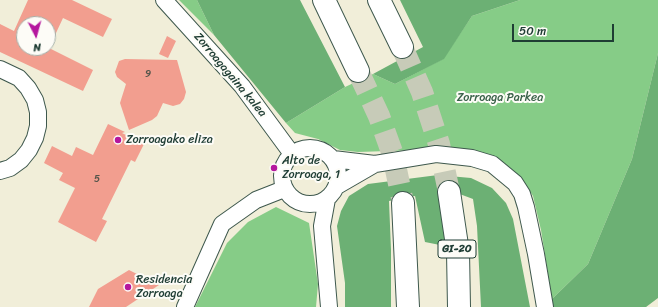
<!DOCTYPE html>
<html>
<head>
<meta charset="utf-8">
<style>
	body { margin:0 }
	#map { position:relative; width:658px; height:307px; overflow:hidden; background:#f1eed9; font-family:Sriracha,sans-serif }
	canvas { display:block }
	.north { position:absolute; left:16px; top:16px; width:40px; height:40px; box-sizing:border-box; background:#fdfcf7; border:1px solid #a4b0a9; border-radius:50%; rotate:174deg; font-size:11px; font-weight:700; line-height:16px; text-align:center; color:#1f3d34 }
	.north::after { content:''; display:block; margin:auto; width:14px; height:18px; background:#b5179e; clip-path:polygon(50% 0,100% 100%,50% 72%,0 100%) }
	.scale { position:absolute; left:512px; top:24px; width:102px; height:18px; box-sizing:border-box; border:2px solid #1f3d34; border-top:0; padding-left:5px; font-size:12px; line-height:14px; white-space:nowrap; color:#1f3d34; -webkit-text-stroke:3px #fdfcf7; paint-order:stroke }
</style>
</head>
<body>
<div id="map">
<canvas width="658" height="307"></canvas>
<div class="north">N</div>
<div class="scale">50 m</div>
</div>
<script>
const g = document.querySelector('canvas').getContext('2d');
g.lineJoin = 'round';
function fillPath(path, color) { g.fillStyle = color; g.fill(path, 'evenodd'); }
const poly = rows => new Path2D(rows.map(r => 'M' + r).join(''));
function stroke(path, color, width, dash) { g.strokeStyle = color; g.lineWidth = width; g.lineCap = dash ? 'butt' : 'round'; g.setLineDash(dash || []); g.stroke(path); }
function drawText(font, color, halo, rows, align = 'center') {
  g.font = font + ' Sriracha,sans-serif'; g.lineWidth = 4; g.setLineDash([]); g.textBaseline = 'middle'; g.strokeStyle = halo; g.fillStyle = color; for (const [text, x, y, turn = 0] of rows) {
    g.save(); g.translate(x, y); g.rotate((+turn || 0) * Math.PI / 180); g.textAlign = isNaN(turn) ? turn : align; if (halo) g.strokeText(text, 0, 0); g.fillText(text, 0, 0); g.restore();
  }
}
const green = poly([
	[179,0,197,0,214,35],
	[520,0,658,0,658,53,632,159,588,264,552,299,541,230,533,196,524,182,448,149,358,152,340,150,318,139,295,133,286,123,345,87,373,74,395,84,443,59,472,16],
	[276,207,309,223,318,284,316,307,195,307,227,243,248,222]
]);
const forest = poly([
	[197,0,300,0,345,87,286,123,214,35],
	[400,0,520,0,472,16,444,59,395,84,373,74,423,47],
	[658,53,658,298,646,307,553,307,552,299,588,264,632,159],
	[438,175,471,178,492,188,506,203,513,219,530,307,481,307,477,226,473,199,457,193,444,195,445,246,425,242,415,196,389,201,391,250,391,307,345,307,345,283,337,226,341,211,349,196,368,184]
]);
const building = poly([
	[28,0,72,0,112,19,103,37,63,18,49,48,93,70,83,91,0,52,0,24,14,31],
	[24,24,48,24,48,48,24,48],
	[167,36,176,41,168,58,159,54],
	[125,59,177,60,186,92,184,99,180,104,173,106,163,103,157,116,152,120,129,130,120,103,126,84,117,77,115,72,119,61],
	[108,124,125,132,122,133,144,144,135,162,131,160,102,219,107,221,96,242,58,222,75,188,59,180,63,173,44,163,52,146,72,156,76,147,93,155],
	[129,270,159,285,126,307,89,307,98,289]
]);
const highwayTunnel = poly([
	[402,47,422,92,439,144,449,192],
	[358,71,379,116,393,155,403,203]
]);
const minor = poly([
	[164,0,242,86,292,154],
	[0,69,19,78,28,88,35,100,38,112,38,126,35,138,29,150,21,160,10,168,0,171],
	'282 176a28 28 0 1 1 56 0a28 28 0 1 1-56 0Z',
	[333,159,375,164,436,154,472,158,492,164,515,183,522,194,526,207,536,254,545,307],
	[337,186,375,164],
	[327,199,322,226,329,307],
	[185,307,222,224,256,200,284,189]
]);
const highway = poly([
	[324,0,358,71],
	[379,0,402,47],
	[449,192,458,252,459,307],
	[403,203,408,307]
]);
const markers = [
	[118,140,4,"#b5179e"],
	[274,168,4,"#b5179e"],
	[128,287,4,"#b5179e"]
];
const numberNames = [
	["9",148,74],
	["5",97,179]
];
const shields = [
	[457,249,38]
];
const shieldNames = [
	["GI-20",457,249]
];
const streetNames = [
	["Zorroagagaina kalea",230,75,50]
];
const parkNames = [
	["Zorroaga Parkea",500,98]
];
const poiNames = [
	["Zorroagako eliza",126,140],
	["Alto de",282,161],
	["Zorroaga, 1",282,175],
	["Residencia",136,280],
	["Zorroaga",136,294]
];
fillPath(green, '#86cc87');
fillPath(forest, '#6cb074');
fillPath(building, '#f29e8f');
stroke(highwayTunnel, '#c7cbb8', 22, [22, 11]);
stroke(minor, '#3e584d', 18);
stroke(highway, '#3e584d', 24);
stroke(minor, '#fff', 16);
stroke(highway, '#fff', 22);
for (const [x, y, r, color] of markers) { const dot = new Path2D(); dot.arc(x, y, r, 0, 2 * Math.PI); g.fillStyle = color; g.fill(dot); stroke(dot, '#fdfcf7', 1.5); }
drawText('10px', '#54554b', null, numberNames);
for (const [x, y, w] of shields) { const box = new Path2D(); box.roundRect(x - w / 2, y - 9, w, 18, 3); g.fillStyle = '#fdfcf7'; g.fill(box); stroke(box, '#1f3d34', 1); }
drawText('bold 11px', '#1f3d34', null, shieldNames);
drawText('12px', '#1f3d34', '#fdfcf7', streetNames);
drawText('12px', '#396149', '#fdfcf7', parkNames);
drawText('12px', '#1f3d34', '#fdfcf7', poiNames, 'left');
</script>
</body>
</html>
